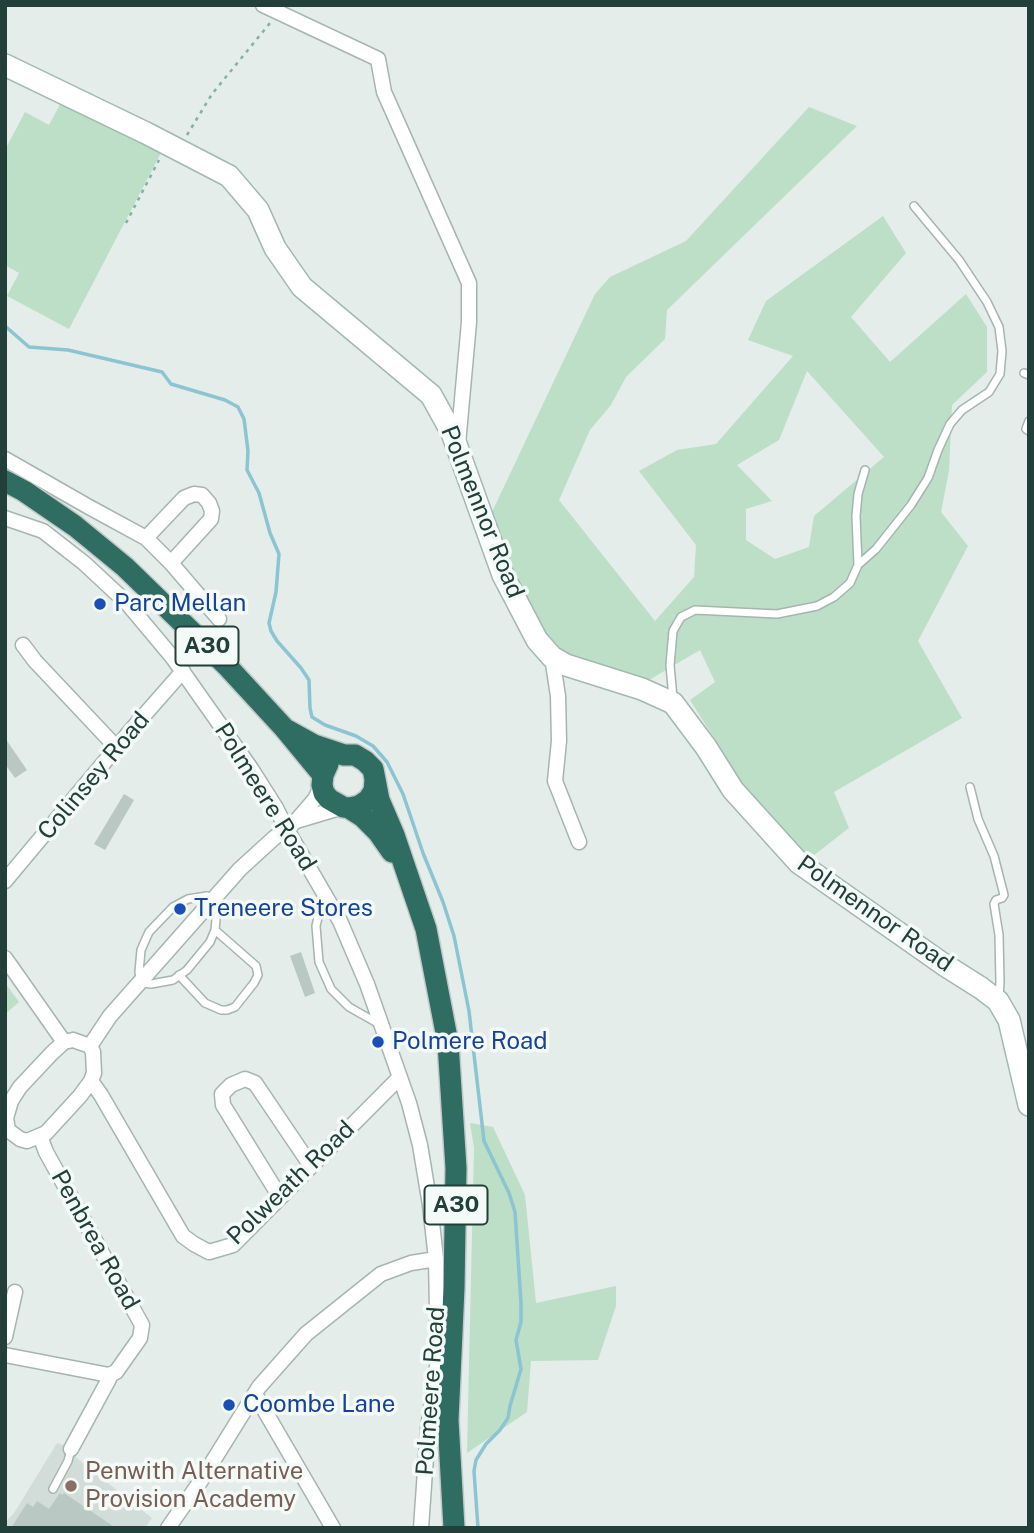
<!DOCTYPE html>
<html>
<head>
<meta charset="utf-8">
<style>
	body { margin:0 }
	#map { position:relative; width:1034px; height:1533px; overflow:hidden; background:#e4edea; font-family:"Public Sans",sans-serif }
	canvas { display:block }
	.frame { position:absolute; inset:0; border:7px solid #233f39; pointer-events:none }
</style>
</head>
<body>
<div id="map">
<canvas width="1034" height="1533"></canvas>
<div class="frame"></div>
</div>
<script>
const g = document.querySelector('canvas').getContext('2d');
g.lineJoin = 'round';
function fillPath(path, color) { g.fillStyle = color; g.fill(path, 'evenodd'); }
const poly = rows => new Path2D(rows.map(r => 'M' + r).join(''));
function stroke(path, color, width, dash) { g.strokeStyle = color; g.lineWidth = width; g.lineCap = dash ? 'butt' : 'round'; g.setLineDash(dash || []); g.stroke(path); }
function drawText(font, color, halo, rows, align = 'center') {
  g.font = font + ' "Public Sans",sans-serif'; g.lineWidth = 7; g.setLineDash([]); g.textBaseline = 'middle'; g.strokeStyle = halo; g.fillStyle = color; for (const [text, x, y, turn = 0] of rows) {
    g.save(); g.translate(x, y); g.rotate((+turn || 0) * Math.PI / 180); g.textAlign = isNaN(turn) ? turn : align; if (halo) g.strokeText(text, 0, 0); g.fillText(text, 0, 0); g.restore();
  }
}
const built = poly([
	[57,1443,67,1446,78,1459,152,1518,145,1528,5,1528,5,1522,14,1513]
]);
const green = poly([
	[65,95,164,147,69,329,7,296,19,273,5,265,5,150,25,112,49,125],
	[809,107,857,126,667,310,665,339,626,377,611,405,590,430,559,500,655,621,694,577,696,545,639,471,677,450,716,444,793,356,748,340,766,301,883,216,906,253,851,317,890,362,966,294,987,327,987,372,952,405,949,471,941,512,968,546,918,641,962,718,834,792,849,828,809,859,746,789,690,700,715,682,700,650,649,680,579,661,549,642,510,572,492,512,595,294,610,277,686,241],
	[807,371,884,457,814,516,809,547,775,559,746,540,746,509,772,501,737,465,779,440],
	[5,983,19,1002,5,1014],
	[470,1123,493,1127,525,1195,536,1303,616,1286,616,1306,598,1360,531,1361,527,1412,467,1453,474,1148]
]);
const stream = poly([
	[5,326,29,347,68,350,162,372,171,384,225,400,238,407,244,419,248,451,247,470,259,493,270,533,279,554,276,592,269,623,271,631,277,641,301,668,309,680,310,708,312,717,325,725,356,736,373,746,387,762,403,794,423,853,443,902,454,936,469,1011,484,1141,509,1193,515,1212,521,1303,521,1322,516,1340,521,1369,510,1406,508,1418,500,1430,486,1444,476,1460,474,1471,478,1528]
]);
const building = poly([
	[5,738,27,770,15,778,5,764],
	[124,794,134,800,105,850,94,844],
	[301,952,315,993,305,997,290,956],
	[60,1493,62,1495,64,1493,116,1528,11,1528,27,1503,33,1507,37,1501,49,1509]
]);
const path = poly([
	[187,135,212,94,270,23],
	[126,223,159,160]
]);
const lane = poly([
	[1024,373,1029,375],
	[1029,421,1026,429,1029,431],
	[858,565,876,549,911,505,928,478,938,450,950,424,962,410,989,392,1000,374,1002,351,999,327,987,302,959,260,914,206],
	[673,698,670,665,673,631,681,617,695,610,777,614,817,606,834,597,850,583,858,565,856,516,858,494,865,470],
	[970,787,978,819,994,856,1004,895,1002,898,996,900,994,904,999,935,1000,982,999,997],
	[207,896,217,909,215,930,210,942,187,970,173,980,151,984,141,983,139,972,141,950,149,932,173,907,188,899,207,896],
	[323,896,316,926,319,962,331,989,349,1007,379,1024],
	[179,975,205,1003,221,1010,227,1010,235,1007,254,983,258,975,256,966,215,930],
	[53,1489,68,1461,71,1449]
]);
const street = poly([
	[263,5,378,59,384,92,469,283,469,322,458,444],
	[5,459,89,507,146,538,171,563,219,619],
	[5,518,43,531,84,563,127,603,173,658,252,770,276,808,286,828,340,921,367,984,409,1103,420,1145,430,1205,436,1259,438,1360,428,1428,421,1528],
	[146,538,184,498,194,494,202,495,209,503,212,511,211,519,171,563],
	[23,645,35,661,117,748],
	[552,657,558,696,559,741,555,781,579,842],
	[296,821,343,807],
	[5,881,132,729,183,671],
	[5,958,64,1042],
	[73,1040,90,1046,93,1052,94,1073,91,1081,80,1096,46,1133,27,1141,20,1139,8,1130,6,1118,11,1101,20,1087,52,1053,64,1042,73,1040],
	[90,1046,110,1016,240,869,274,838,296,821,315,799,322,785],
	[91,1081,101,1095,183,1236,194,1244,209,1252,233,1245,400,1077],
	[40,1136,46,1152,142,1325,140,1338,116,1372,109,1375,109,1379,71,1449],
	[280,1197,223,1105,222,1094,231,1085,245,1079,255,1083,311,1166],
	[5,1337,15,1292],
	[5,1355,109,1375],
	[255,1394,333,1528],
	[168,1528,200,1482,259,1387,306,1334,381,1274,411,1263,436,1259]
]);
const secondary = poly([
	[5,65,146,133,229,176,258,210,275,248,302,287,431,395,452,433,503,575,537,640,552,657,566,665,642,689,673,703,706,747,733,790,799,863,943,964,981,988,998,1001,1009,1020,1029,1105]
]);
const highway = poly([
	[5,481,24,491,75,526,125,567,227,666,285,729,323,775],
	[285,729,314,745,344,755,355,755,365,761,373,769,379,800,394,835,426,929,448,1043,456,1168,454,1288,448,1420,454,1528],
	[328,764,323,775,322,785,324,793,329,799,343,807,349,808,359,806,368,800,374,791,375,780],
	[349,808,363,817,378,832,392,852]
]);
const markers = [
	[100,604,7,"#1a4fb4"],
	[180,909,7,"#1a4fb4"],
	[378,1042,7,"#1a4fb4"],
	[229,1405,7,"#1a4fb4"],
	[71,1486,7,"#8d6e63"]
];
const shields = [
	[207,646,63],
	[456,1205,63]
];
const shieldNames = [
	["A30",207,646],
	["A30",456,1205]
];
const streetNames = [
	["Polmennor Road",482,512,68],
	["Colinsey Road",94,776,-50],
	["Polmeere Road",265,797,58],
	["Polmennor Road",875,914,35],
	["Polweath Road",291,1183,-44],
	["Penbrea Road",95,1240,61],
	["Polmeere Road",431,1391,-86]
];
const transitNames = [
	["Parc Mellan",114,604],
	["Treneere Stores",194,909],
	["Polmere Road",392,1042],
	["Coombe Lane",243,1405]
];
const educationNames = [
	["Penwith Alternative",85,1472],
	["Provision Academy",85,1500]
];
fillPath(built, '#d2ddd9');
fillPath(green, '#bddec7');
stroke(stream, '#8cc4d2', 3.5);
fillPath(building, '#b9c8c3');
stroke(lane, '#a6b5b1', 10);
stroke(street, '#a6b5b1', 17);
stroke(secondary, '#a2b9b2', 24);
stroke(highway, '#c1c9c8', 24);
stroke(path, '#84b1a5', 2.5, [3.5, 5]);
stroke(lane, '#fff', 7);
stroke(street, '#fff', 14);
stroke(secondary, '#fff', 21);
stroke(highway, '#2f6c62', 21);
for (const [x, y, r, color] of markers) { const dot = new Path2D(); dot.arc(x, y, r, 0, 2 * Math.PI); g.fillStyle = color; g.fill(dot); stroke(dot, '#f4faf7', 2.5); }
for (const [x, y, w] of shields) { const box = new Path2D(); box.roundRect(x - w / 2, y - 19.5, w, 39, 5); g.fillStyle = '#f4faf7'; g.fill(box); stroke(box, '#233f39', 2); }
drawText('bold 23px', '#233f39', null, shieldNames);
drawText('24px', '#233f39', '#f4faf7', streetNames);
drawText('24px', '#164399', '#f4faf7', transitNames, 'left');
drawText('24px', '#785e54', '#f4faf7', educationNames, 'left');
</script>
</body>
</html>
